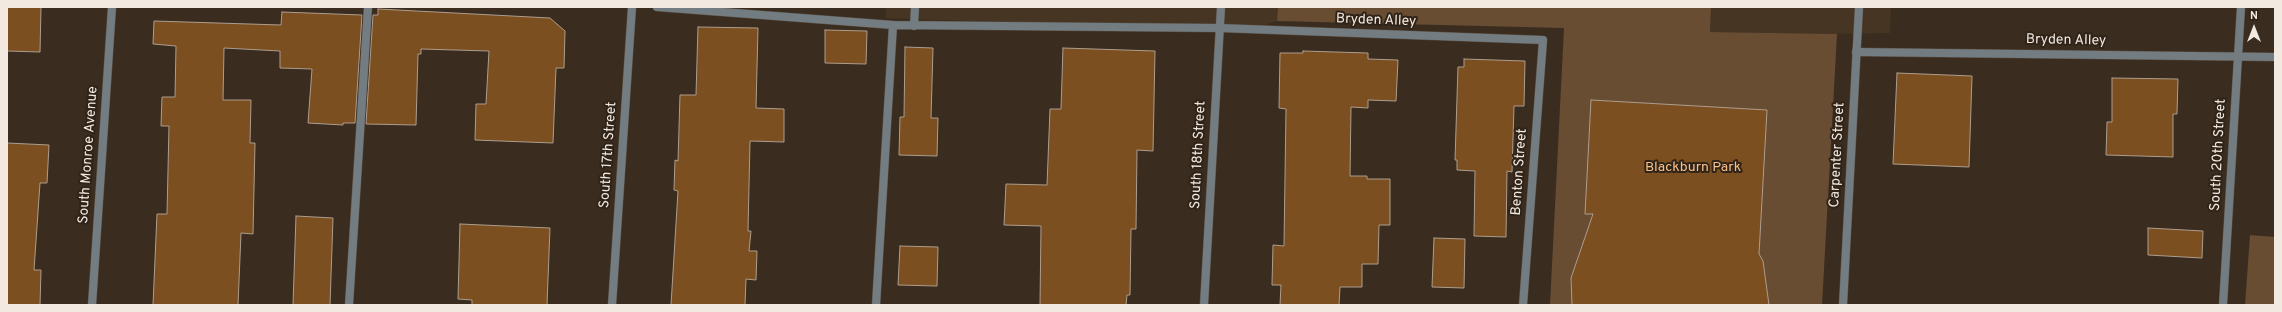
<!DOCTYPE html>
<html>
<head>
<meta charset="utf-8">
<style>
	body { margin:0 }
	#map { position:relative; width:2282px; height:312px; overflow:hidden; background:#3a2d20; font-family:Overpass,sans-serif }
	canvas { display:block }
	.frame { position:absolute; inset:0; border:8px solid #f2e9e1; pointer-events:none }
	.north { position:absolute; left:2234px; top:8px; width:40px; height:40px; -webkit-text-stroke:3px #302317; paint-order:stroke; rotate:0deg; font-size:11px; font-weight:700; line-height:16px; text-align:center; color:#f2e9e1 }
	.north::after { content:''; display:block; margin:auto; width:14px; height:18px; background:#f2e9e1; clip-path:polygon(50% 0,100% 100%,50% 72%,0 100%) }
</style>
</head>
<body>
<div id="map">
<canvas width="2282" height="312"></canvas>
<div class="frame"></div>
<div class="north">N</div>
</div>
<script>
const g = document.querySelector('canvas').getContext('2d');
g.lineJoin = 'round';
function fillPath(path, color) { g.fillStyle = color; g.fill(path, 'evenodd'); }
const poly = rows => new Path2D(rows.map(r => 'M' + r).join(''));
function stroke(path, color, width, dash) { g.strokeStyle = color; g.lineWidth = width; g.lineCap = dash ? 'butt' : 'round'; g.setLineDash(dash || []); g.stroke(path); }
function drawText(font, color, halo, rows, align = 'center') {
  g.font = font + ' Overpass,sans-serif'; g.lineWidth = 4; g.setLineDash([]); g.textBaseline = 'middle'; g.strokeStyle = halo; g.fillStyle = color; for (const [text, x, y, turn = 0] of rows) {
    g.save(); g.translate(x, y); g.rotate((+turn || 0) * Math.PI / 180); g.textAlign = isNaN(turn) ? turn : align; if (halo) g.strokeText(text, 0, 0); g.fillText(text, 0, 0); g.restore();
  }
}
const built = poly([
	[886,7,1278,7,1277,21,1246,31,886,18],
	[1711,7,1891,7,1890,33,1837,34,1710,32]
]);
const green = poly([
	[1278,7,1711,7,1710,32,1837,34,1822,305,1550,305,1564,28,1277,21],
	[2250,235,2275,237,2275,305,2245,305]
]);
const building = poly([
	[7,7,41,7,40,52,7,51,7,7],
	[378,9,550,18,565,31,564,68,556,68,553,143,475,140,476,104,486,104,489,51,421,49,421,54,418,54,416,125,366,124,373,15,378,15,378,9],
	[282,12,362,15,355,123,343,123,343,125,308,123,312,69,280,68,280,51,224,48,223,100,251,100,250,143,255,143,253,234,241,233,238,305,153,305,157,214,167,214,169,126,161,126,162,97,175,97,176,46,153,44,154,21,281,25,282,12],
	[698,27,758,28,756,108,784,109,784,142,750,141,748,231,751,231,749,251,757,251,756,280,746,279,745,305,671,305,678,191,674,190,675,160,678,161,680,95,696,95,698,27],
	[825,30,867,31,866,64,825,63,825,30],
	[905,47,933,48,931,118,938,118,937,156,899,155,900,117,904,117,905,47],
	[1063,48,1155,51,1153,151,1137,150,1136,229,1131,229,1130,295,1127,295,1126,305,1040,305,1041,226,1004,225,1006,184,1047,185,1050,109,1061,109,1063,48],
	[1303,51,1368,53,1368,59,1398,60,1396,101,1368,100,1368,108,1351,107,1350,176,1367,176,1367,179,1390,179,1390,225,1379,225,1378,264,1362,264,1362,287,1340,287,1339,305,1280,305,1281,285,1272,285,1273,245,1284,246,1286,109,1279,108,1280,53,1303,53,1303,51],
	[1464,59,1525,61,1524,106,1514,106,1512,172,1507,171,1506,237,1474,236,1475,171,1457,170,1457,160,1455,160,1458,67,1464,67,1464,59],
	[1897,73,1972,76,1969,167,1893,164,1897,73],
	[2112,78,2178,79,2177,114,2173,114,2173,157,2106,155,2107,122,2112,122,2112,78],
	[1591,100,1767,110,1759,254,1763,261,1769,305,1572,305,1571,278,1593,214,1585,214,1591,100],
	[7,143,49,145,47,183,40,183,34,270,41,270,40,305,7,305,7,143],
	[296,216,333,218,330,305,293,305,296,216],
	[460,224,550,228,547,305,472,305,472,300,458,299,460,224],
	[2148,228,2203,231,2202,258,2148,255,2148,228],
	[1434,238,1465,239,1464,288,1432,287,1434,238],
	[900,246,938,247,937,286,898,285,900,246]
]);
const lane = poly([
	[657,7,893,25,1220,28,1543,40,1523,305],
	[914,26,915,7],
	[1856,52,2275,57],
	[349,305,368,7],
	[876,305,893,25]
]);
const street = poly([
	[92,305,112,7],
	[612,305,632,7],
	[1204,305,1221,7],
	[1843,305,1859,7],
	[2223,305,2241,7]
]);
const streetNames = [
	["Bryden Alley",1376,21,2],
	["Bryden Alley",2066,41,1],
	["South Monroe Avenue",89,155,-86],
	["South 17th Street",609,155,-86],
	["South 18th Street",1199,155,-87],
	["Carpenter Street",1838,155,-87],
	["South 20th Street",2219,155,-87],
	["Benton Street",1520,172,-86]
];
const parkNames = [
	["Blackburn Park",1693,168]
];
fillPath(built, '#463523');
fillPath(green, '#684d33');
fillPath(building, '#7b4f1f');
stroke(building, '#ae9d8e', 1);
stroke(lane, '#574b3f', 9);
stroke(street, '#574b3f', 9);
stroke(lane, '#737c81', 8);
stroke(street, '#737c81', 8);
drawText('14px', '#f2e9e1', '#302317', streetNames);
drawText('14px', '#f7c08b', '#302317', parkNames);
</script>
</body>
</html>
